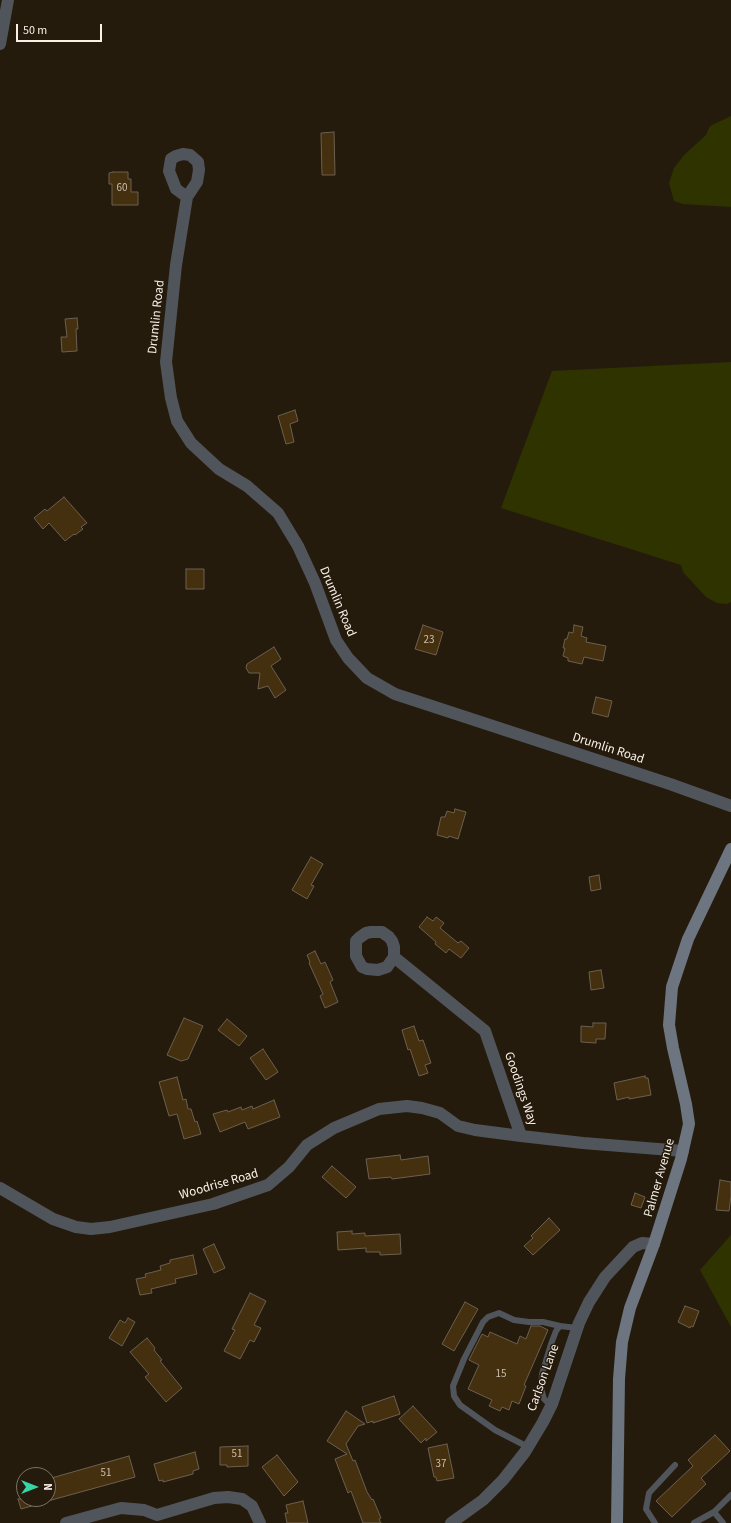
<!DOCTYPE html>
<html>
<head>
<meta charset="utf-8">
<style>
	body { margin:0 }
	#map { position:relative; width:731px; height:1523px; overflow:hidden; background:#251b0d; font-family:"Source Sans 3",sans-serif }
	canvas { display:block }
	.north { position:absolute; left:16px; top:1467px; width:40px; height:40px; box-sizing:border-box; background:#251b0d; border:1px solid #7a7165; border-radius:50%; rotate:90deg; font-size:11px; font-weight:700; line-height:16px; text-align:center; color:#f9f1e8 }
	.north::after { content:''; display:block; margin:auto; width:14px; height:18px; background:#37d4a6; clip-path:polygon(50% 0,100% 100%,50% 72%,0 100%) }
	.scale { position:absolute; left:16px; top:24px; width:86px; height:18px; box-sizing:border-box; border:2px solid #f9f1e8; border-top:0; padding-left:5px; font-size:12px; line-height:14px; white-space:nowrap; color:#f9f1e8; -webkit-text-stroke:3px #251b0d; paint-order:stroke }
</style>
</head>
<body>
<div id="map">
<canvas width="731" height="1523"></canvas>
<div class="north">N</div>
<div class="scale">50 m</div>
</div>
<script>
const g = document.querySelector('canvas').getContext('2d');
g.lineJoin = 'round';
function fillPath(path, color) { g.fillStyle = color; g.fill(path, 'evenodd'); }
const poly = rows => new Path2D(rows.map(r => 'M' + r).join(''));
function stroke(path, color, width, dash) { g.strokeStyle = color; g.lineWidth = width; g.lineCap = dash ? 'butt' : 'round'; g.setLineDash(dash || []); g.stroke(path); }
function drawText(font, color, halo, rows, align = 'center') {
  g.font = font + ' "Source Sans 3",sans-serif'; g.lineWidth = 3; g.setLineDash([]); g.textBaseline = 'middle'; g.strokeStyle = halo; g.fillStyle = color; for (const [text, x, y, turn = 0] of rows) {
    g.save(); g.translate(x, y); g.rotate((+turn || 0) * Math.PI / 180); g.textAlign = isNaN(turn) ? turn : align; if (halo) g.strokeText(text, 0, 0); g.fillText(text, 0, 0); g.restore();
  }
}
const green = poly([
	[731,116,731,207,683,204,674,201,669,183,674,168,684,155,706,135,710,126],
	[731,362,731,602,727,604,717,603,706,597,683,572,681,565,501,508,552,371],
	[731,1235,731,1327,700,1270]
]);
const building = poly([
	[334,132,335,175,322,175,321,133,334,132],
	[113,172,128,172,128,179,131,179,131,192,138,192,138,205,112,205,112,184,109,184,109,173,113,172],
	[77,318,78,329,76,329,77,351,62,352,61,337,67,337,65,319,77,318],
	[295,410,298,421,290,424,294,442,286,444,278,416,295,410],
	[64,497,87,523,81,527,83,529,75,535,74,534,65,541,49,523,43,529,34,518,45,509,47,511,64,497],
	[186,569,204,569,204,589,186,589,186,569],
	[423,625,443,632,436,655,415,649,423,625],
	[574,625,583,627,581,636,587,638,586,642,606,646,603,661,584,657,582,664,568,661,568,658,563,656,565,648,563,648,565,639,567,639,569,632,573,633,574,625],
	[274,647,281,659,271,666,286,690,275,698,268,686,258,689,260,673,249,673,246,668,247,664,274,647],
	[596,697,612,701,608,717,592,713,596,697],
	[455,809,466,812,458,839,449,836,448,838,437,835,441,817,445,817,447,811,454,813,455,809],
	[311,857,323,864,311,885,314,886,307,899,292,890,311,857],
	[599,875,601,889,591,891,589,877,599,875],
	[427,917,433,921,436,917,444,923,440,928,458,943,461,941,469,948,461,958,449,949,446,953,435,944,436,942,419,927,427,917],
	[315,951,321,964,325,962,333,980,330,982,338,1002,325,1008,320,996,323,994,309,963,310,962,307,955,315,951],
	[601,970,604,988,591,990,589,972,601,970],
	[184,1018,203,1026,188,1059,181,1061,167,1055,184,1018],
	[227,1019,247,1036,239,1046,218,1030,227,1019],
	[593,1023,606,1023,605,1039,596,1039,596,1043,581,1042,581,1026,593,1027,593,1023],
	[414,1026,419,1041,423,1040,431,1063,425,1065,428,1073,419,1076,410,1049,408,1050,402,1030,414,1026],
	[263,1049,278,1072,266,1080,250,1058,263,1049],
	[645,1076,645,1078,648,1078,651,1095,629,1099,629,1097,617,1100,614,1083,645,1076],
	[177,1077,183,1100,186,1099,188,1109,191,1109,195,1122,197,1121,201,1134,184,1139,177,1114,169,1116,159,1082,177,1077],
	[274,1100,280,1117,248,1129,245,1122,220,1132,213,1114,227,1110,228,1112,241,1107,242,1110,252,1106,253,1109,274,1100],
	[400,1155,401,1160,428,1156,430,1174,392,1179,391,1177,369,1179,366,1159,400,1155],
	[332,1166,356,1187,346,1198,322,1177,332,1166],
	[720,1180,731,1182,731,1196,729,1211,716,1210,720,1180],
	[635,1193,645,1197,641,1208,631,1205,635,1193],
	[549,1218,560,1230,533,1255,524,1246,533,1238,531,1236,549,1218],
	[352,1231,352,1234,365,1233,365,1236,400,1234,401,1254,380,1255,380,1252,366,1252,366,1248,338,1250,337,1232,352,1231],
	[214,1244,225,1268,214,1273,203,1249,214,1244],
	[193,1255,197,1274,175,1279,176,1283,151,1289,152,1293,140,1295,136,1279,146,1277,145,1274,161,1270,160,1266,170,1263,170,1260,193,1255],
	[250,1293,266,1301,254,1325,261,1328,254,1342,250,1340,240,1359,224,1351,235,1330,232,1329,250,1293],
	[465,1302,478,1309,454,1351,442,1344,465,1302],
	[685,1306,699,1311,693,1327,691,1326,690,1328,678,1322,685,1306],
	[128,1318,135,1322,122,1346,109,1338,120,1320,125,1323,128,1318],
	[531,1326,540,1326,548,1330,524,1385,526,1386,519,1404,512,1401,509,1410,502,1407,500,1411,489,1406,492,1400,468,1389,479,1365,469,1360,482,1334,488,1337,490,1332,517,1344,520,1336,526,1339,531,1326],
	[147,1338,155,1348,154,1350,162,1360,160,1361,182,1388,166,1402,145,1377,149,1374,130,1352,147,1338],
	[394,1396,400,1414,373,1423,373,1421,367,1423,362,1407,394,1396],
	[413,1406,437,1432,426,1441,426,1438,421,1443,399,1419,413,1406],
	[346,1411,365,1424,358,1426,346,1444,353,1461,355,1460,367,1492,372,1500,373,1499,381,1518,379,1519,381,1523,363,1523,351,1491,348,1493,335,1459,347,1454,327,1441,346,1411],
	[715,1435,730,1451,701,1478,706,1484,672,1517,656,1501,693,1466,688,1460,715,1435],
	[447,1444,454,1478,437,1481,436,1477,434,1477,428,1448,447,1444],
	[248,1446,248,1466,227,1467,227,1465,220,1465,220,1447,248,1446],
	[195,1452,199,1469,193,1471,193,1474,163,1482,163,1480,159,1481,154,1464,195,1452],
	[277,1455,298,1482,284,1496,262,1467,277,1455],
	[129,1456,135,1477,48,1501,48,1479,129,1456],
	[18,1499,46,1499,46,1502,21,1509,18,1499],
	[303,1501,308,1523,287,1523,285,1513,288,1513,286,1505,303,1501]
]);
const lane = poly([
	[551,1406,544,1399,541,1388,542,1374,551,1344,556,1331,560,1326,577,1328],
	[528,1447,495,1430,460,1405,454,1396,453,1386,464,1359,483,1322,488,1317,499,1313,514,1320,529,1322,543,1322,560,1326],
	[655,1523,646,1509,649,1493,675,1465],
	[694,1523,714,1512],
	[723,1523,714,1512,731,1495]
]);
const street = poly([
	[0,44,8,0],
	[183,154,190,155,198,162,199,170,197,182,187,197,176,189,169,171,171,159,176,156,183,154],
	[187,197,176,265,166,362,171,398,177,421,191,443,219,469,247,486,278,513,298,546,315,583,336,640,348,658,367,678,395,694,670,784,731,806],
	[394,957,394,947,392,941,389,937,382,932,371,932,366,933,359,938,356,941,356,956,362,967,367,969,378,970,387,967,394,957,485,1031,521,1136,583,1143,683,1151],
	[0,1188,53,1219,76,1227,91,1229,110,1227,213,1204,268,1185,289,1167,307,1145,334,1128,379,1109,407,1106,422,1108,440,1113,458,1126,475,1130,521,1136],
	[66,1523,121,1508,144,1510,157,1515,214,1498,228,1497,242,1499,252,1506,260,1523],
	[451,1523,483,1500,503,1480,525,1452,543,1422,552,1404,579,1323,589,1302,605,1277,633,1247,642,1243,654,1244]
]);
const secondary = poly([
	[617,1523,619,1379,622,1342,630,1308,654,1244,681,1159,689,1124,686,1104,673,1048,669,1025,672,987,688,939,731,849]
]);
const numberNames = [
	["60",122,189],
	["23",429,641],
	["15",501,1375],
	["51",237,1455],
	["37",441,1465],
	["51",106,1474]
];
const streetNames = [
	["Drumlin Road",157,317,-84],
	["Drumlin Road",337,602,67],
	["Drumlin Road",608,749,18],
	["Goodings Way",520,1089,71],
	["Palmer Avenue",660,1178,-74],
	["Woodrise Road",219,1185,-16],
	["Carlson Lane",544,1378,-70]
];
fillPath(green, '#2f3300');
fillPath(building, '#442f0e');
stroke(building, '#6c6050', 1);
stroke(lane, '#50555c', 6);
stroke(street, '#50555c', 12);
stroke(secondary, '#6c7580', 12);
drawText('11px', '#ccc0b2', null, numberNames);
drawText('13px', '#f9f1e8', '#251b0d', streetNames);
</script>
</body>
</html>
